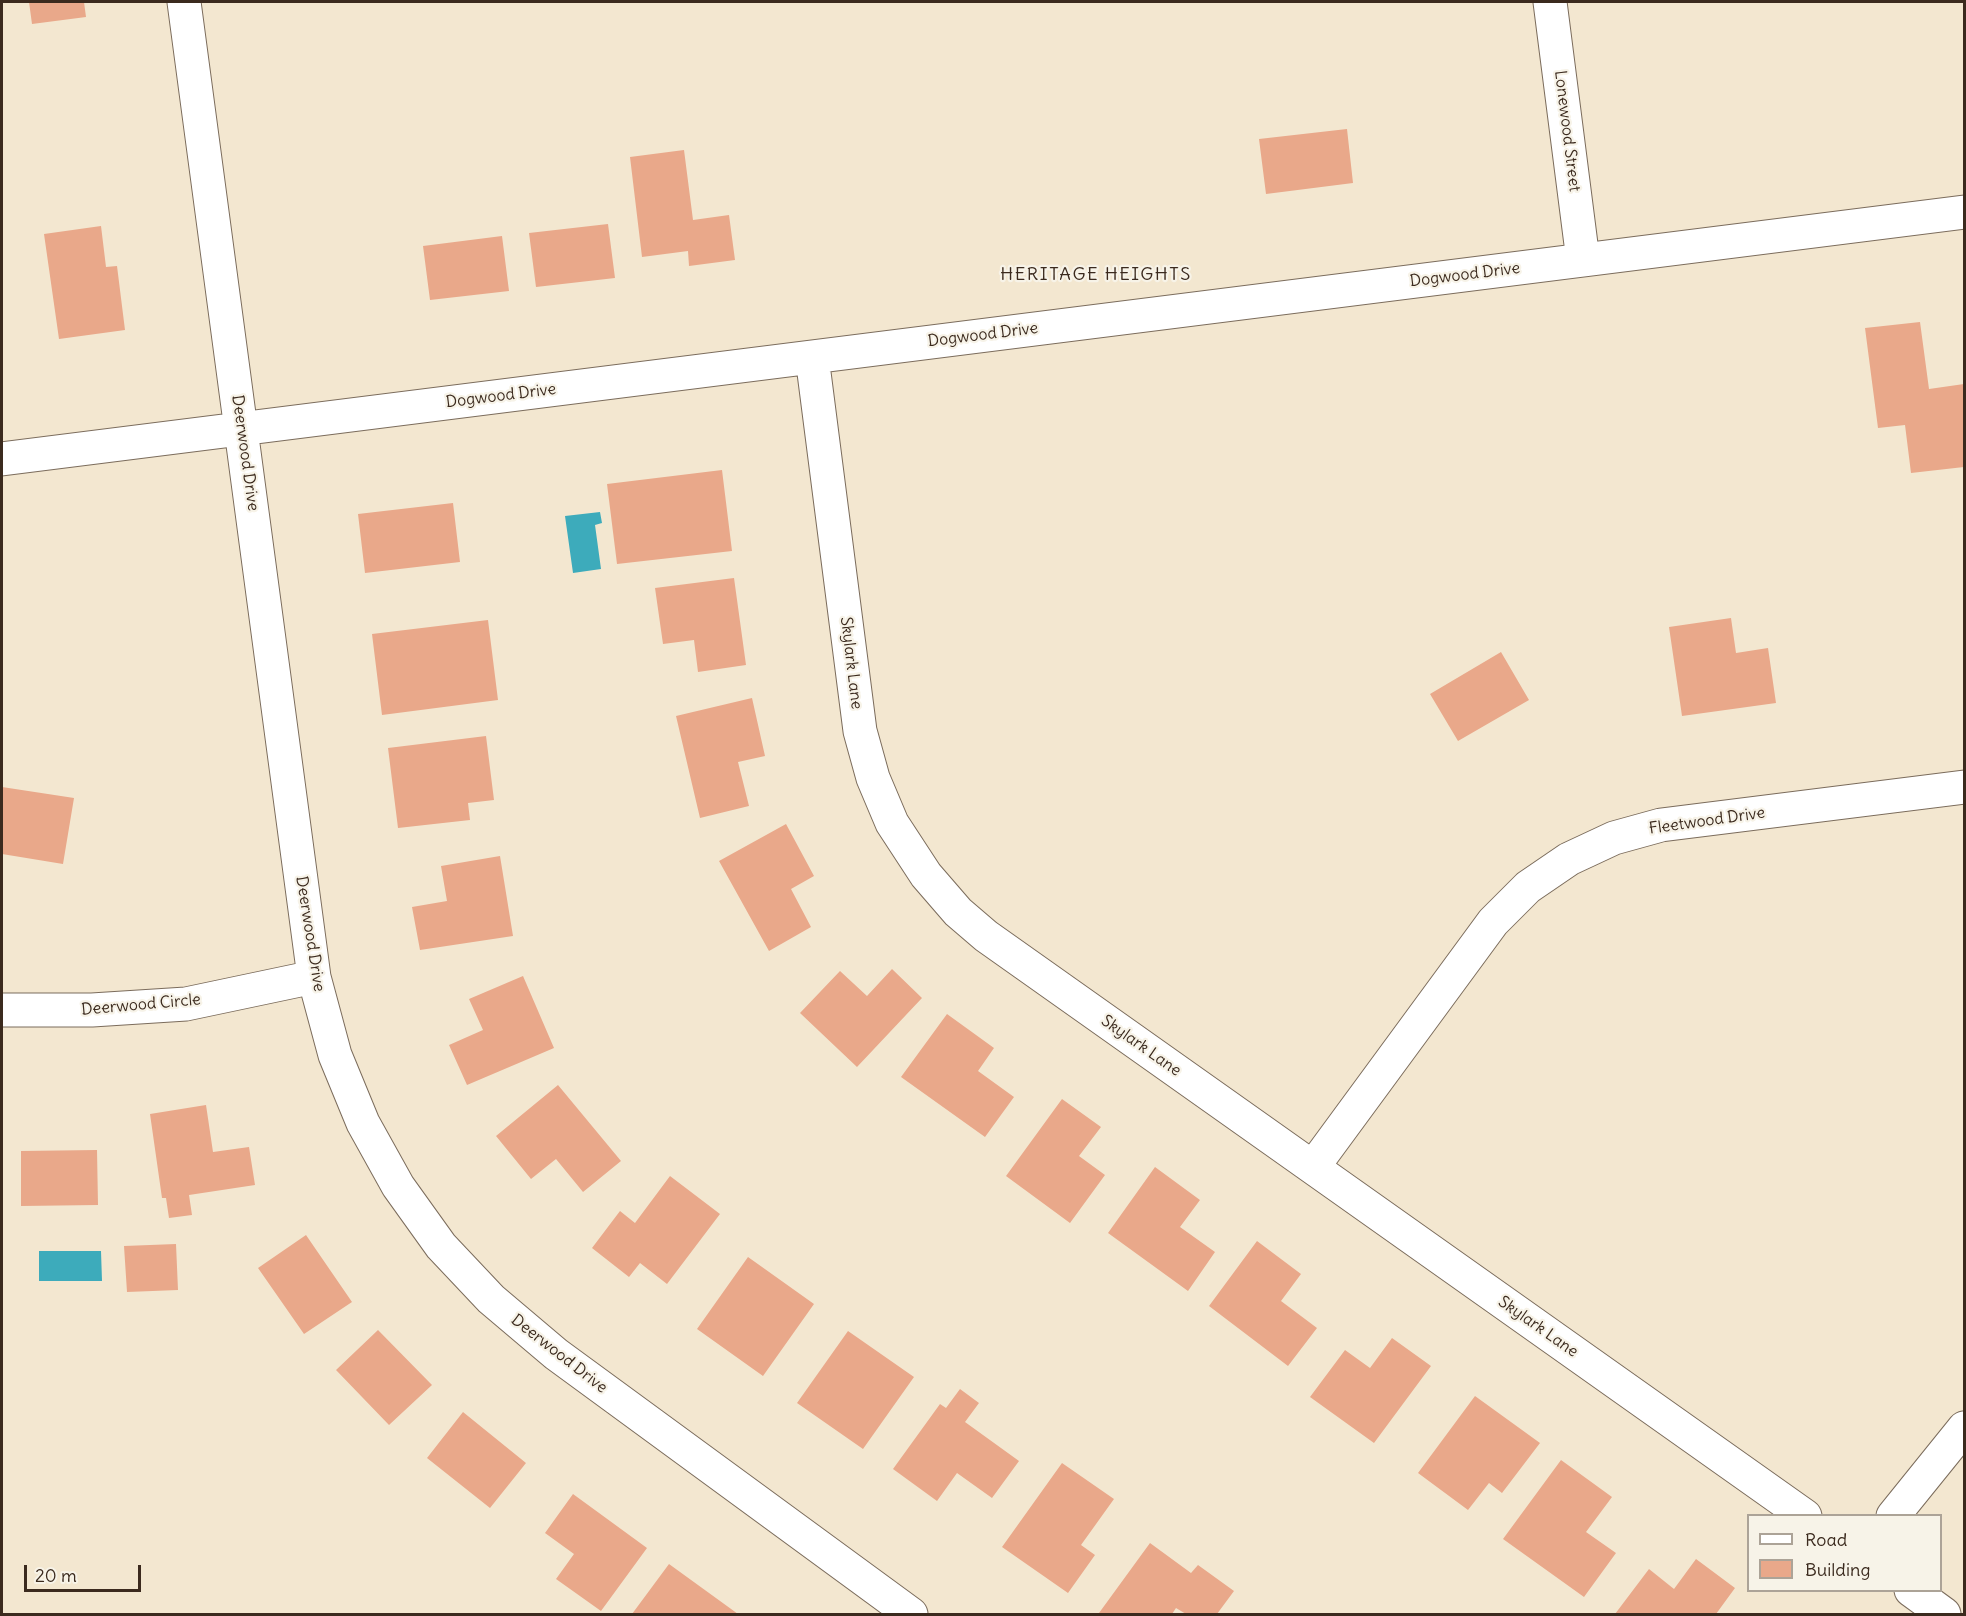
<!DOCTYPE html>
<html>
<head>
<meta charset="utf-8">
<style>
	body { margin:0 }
	#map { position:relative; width:1966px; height:1616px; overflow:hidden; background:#f3e7d0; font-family:Delius,sans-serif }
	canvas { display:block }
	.frame { position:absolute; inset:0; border:3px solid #3b2a1e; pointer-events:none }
	.legend { position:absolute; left:1747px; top:1514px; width:195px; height:78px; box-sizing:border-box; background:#f7f3e8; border:2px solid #aca397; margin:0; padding:8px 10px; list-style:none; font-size:18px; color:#3b2a1e }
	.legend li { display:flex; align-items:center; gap:12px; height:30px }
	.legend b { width:30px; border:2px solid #aca397 }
	.scale { position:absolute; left:24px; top:1565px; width:117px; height:27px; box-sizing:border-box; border:3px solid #3b2a1e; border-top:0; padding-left:8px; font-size:18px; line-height:21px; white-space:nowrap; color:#3b2a1e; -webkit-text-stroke:4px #f7f3e8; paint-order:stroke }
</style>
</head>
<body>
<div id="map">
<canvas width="1966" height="1616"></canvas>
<div class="frame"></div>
<ul class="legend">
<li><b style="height:8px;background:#fff"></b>Road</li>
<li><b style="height:16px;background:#e9a88a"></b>Building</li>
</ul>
<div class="scale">20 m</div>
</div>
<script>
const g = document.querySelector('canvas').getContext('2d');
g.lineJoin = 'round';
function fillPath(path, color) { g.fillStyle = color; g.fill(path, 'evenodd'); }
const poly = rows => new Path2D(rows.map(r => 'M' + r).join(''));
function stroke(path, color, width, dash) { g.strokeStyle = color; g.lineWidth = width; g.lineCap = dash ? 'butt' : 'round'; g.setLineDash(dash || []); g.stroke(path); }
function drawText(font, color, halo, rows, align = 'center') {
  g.font = font + ' Delius,sans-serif'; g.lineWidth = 4.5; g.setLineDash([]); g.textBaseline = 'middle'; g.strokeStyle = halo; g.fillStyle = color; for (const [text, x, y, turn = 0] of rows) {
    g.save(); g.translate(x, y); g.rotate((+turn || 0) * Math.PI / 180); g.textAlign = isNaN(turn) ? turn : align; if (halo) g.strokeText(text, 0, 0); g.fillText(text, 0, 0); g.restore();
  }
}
const water = poly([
	[600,512,602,523,595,525,601,569,573,573,565,516],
	[39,1251,101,1251,102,1281,39,1281]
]);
const building = poly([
	[29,2,84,2,86,17,32,24],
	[1347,129,1353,183,1266,194,1259,139],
	[684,150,693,220,729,215,735,260,689,266,688,251,642,257,630,157],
	[608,224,615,278,536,287,529,233],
	[101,226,106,267,117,266,125,330,59,339,44,234],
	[502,236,509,291,430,300,423,246],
	[1920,322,1929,389,1964,384,1964,467,1911,473,1905,425,1878,428,1865,328],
	[722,470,732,551,617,564,607,484],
	[453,503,460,562,365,573,358,514],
	[734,578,746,665,698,672,694,640,663,644,655,588],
	[1731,618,1736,653,1768,648,1776,703,1682,716,1669,627],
	[488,620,498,700,382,715,372,634],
	[1501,652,1529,700,1458,741,1430,694],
	[752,698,765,756,738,762,749,806,700,818,676,716],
	[486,736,494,800,468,803,470,820,398,828,388,748],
	[2,787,74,798,63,864,2,854],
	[786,824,814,876,791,889,811,927,769,951,719,861],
	[500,856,513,936,420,950,412,907,447,901,441,866],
	[892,969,922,998,857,1067,800,1013,840,971,867,996],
	[523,976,554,1048,467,1085,449,1045,483,1030,469,999],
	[947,1014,994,1048,978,1071,1014,1097,985,1137,901,1077],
	[558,1085,621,1161,583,1192,556,1159,531,1179,496,1136],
	[1062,1099,1101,1127,1079,1156,1105,1175,1070,1223,1006,1176],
	[206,1105,213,1152,249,1147,255,1185,189,1195,192,1215,169,1218,166,1198,162,1198,150,1114],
	[97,1150,98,1205,21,1206,21,1151],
	[1155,1167,1200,1200,1180,1227,1215,1252,1188,1291,1108,1233],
	[670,1176,720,1214,667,1284,640,1263,629,1277,592,1248,620,1211,635,1223],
	[306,1235,352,1302,304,1334,258,1268],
	[1257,1241,1301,1274,1281,1301,1317,1328,1288,1366,1209,1306],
	[176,1244,178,1290,127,1292,124,1246],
	[748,1257,814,1304,763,1376,697,1329],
	[378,1330,432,1385,389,1425,336,1370],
	[848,1331,914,1377,863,1449,797,1403],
	[1392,1338,1431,1366,1374,1443,1310,1397,1345,1350,1370,1368],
	[960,1389,979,1403,965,1422,1019,1461,992,1498,957,1473,937,1501,893,1469,940,1404,946,1408],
	[1475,1396,1540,1443,1502,1493,1489,1483,1468,1510,1418,1473],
	[463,1412,526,1463,490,1508,427,1458],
	[1561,1460,1612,1497,1586,1532,1616,1553,1584,1597,1503,1539],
	[1062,1463,1114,1499,1081,1545,1095,1555,1068,1593,1002,1547],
	[573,1494,647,1548,601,1611,556,1579,574,1554,545,1533],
	[1150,1543,1191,1573,1198,1565,1234,1591,1217,1614,1186,1614,1176,1608,1172,1614,1099,1613],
	[1696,1559,1735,1588,1716,1614,1615,1614,1649,1569,1674,1589],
	[669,1564,738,1614,632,1614]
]);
const street = poly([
	[184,2,314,977,335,1055,363,1123,398,1186,441,1246,491,1299,556,1354,911,1614],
	[1550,2,1583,260],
	[812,357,860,731,873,778,892,823,926,875,958,912,986,936,1805,1516],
	[2,459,1964,212],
	[2,1010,92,1010,186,1004,314,977],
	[1313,1167,1493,922,1528,887,1569,859,1614,838,1661,825,1964,787],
	[1893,1516,1964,1428],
	[1911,1590,1944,1614]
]);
const streetNames = [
	["Lonewood Street",1567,131,83],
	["Dogwood Drive",1465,275,-7],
	["Dogwood Drive",983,335,-7],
	["Dogwood Drive",501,396,-7],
	["Deerwood Drive",245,453,82],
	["Skylark Lane",851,663,83],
	["Fleetwood Drive",1707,821,-8],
	["Deerwood Drive",310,934,81],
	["Deerwood Circle",141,1005,-5],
	["Skylark Lane",1141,1046,35],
	["Skylark Lane",1538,1327,35],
	["Deerwood Drive",559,1354,38]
];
const neighbourhoodNames = [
	["HERITAGE HEIGHTS",1096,275]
];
fillPath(water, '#3dabbb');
fillPath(building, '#e9a88a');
stroke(street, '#7b6c5c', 35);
stroke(street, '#fff', 33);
drawText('16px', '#3b2a1e', '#f7f3e8', streetNames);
g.letterSpacing = '1.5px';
drawText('18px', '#3b2a1e', '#f7f3e8', neighbourhoodNames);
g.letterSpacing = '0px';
</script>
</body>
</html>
